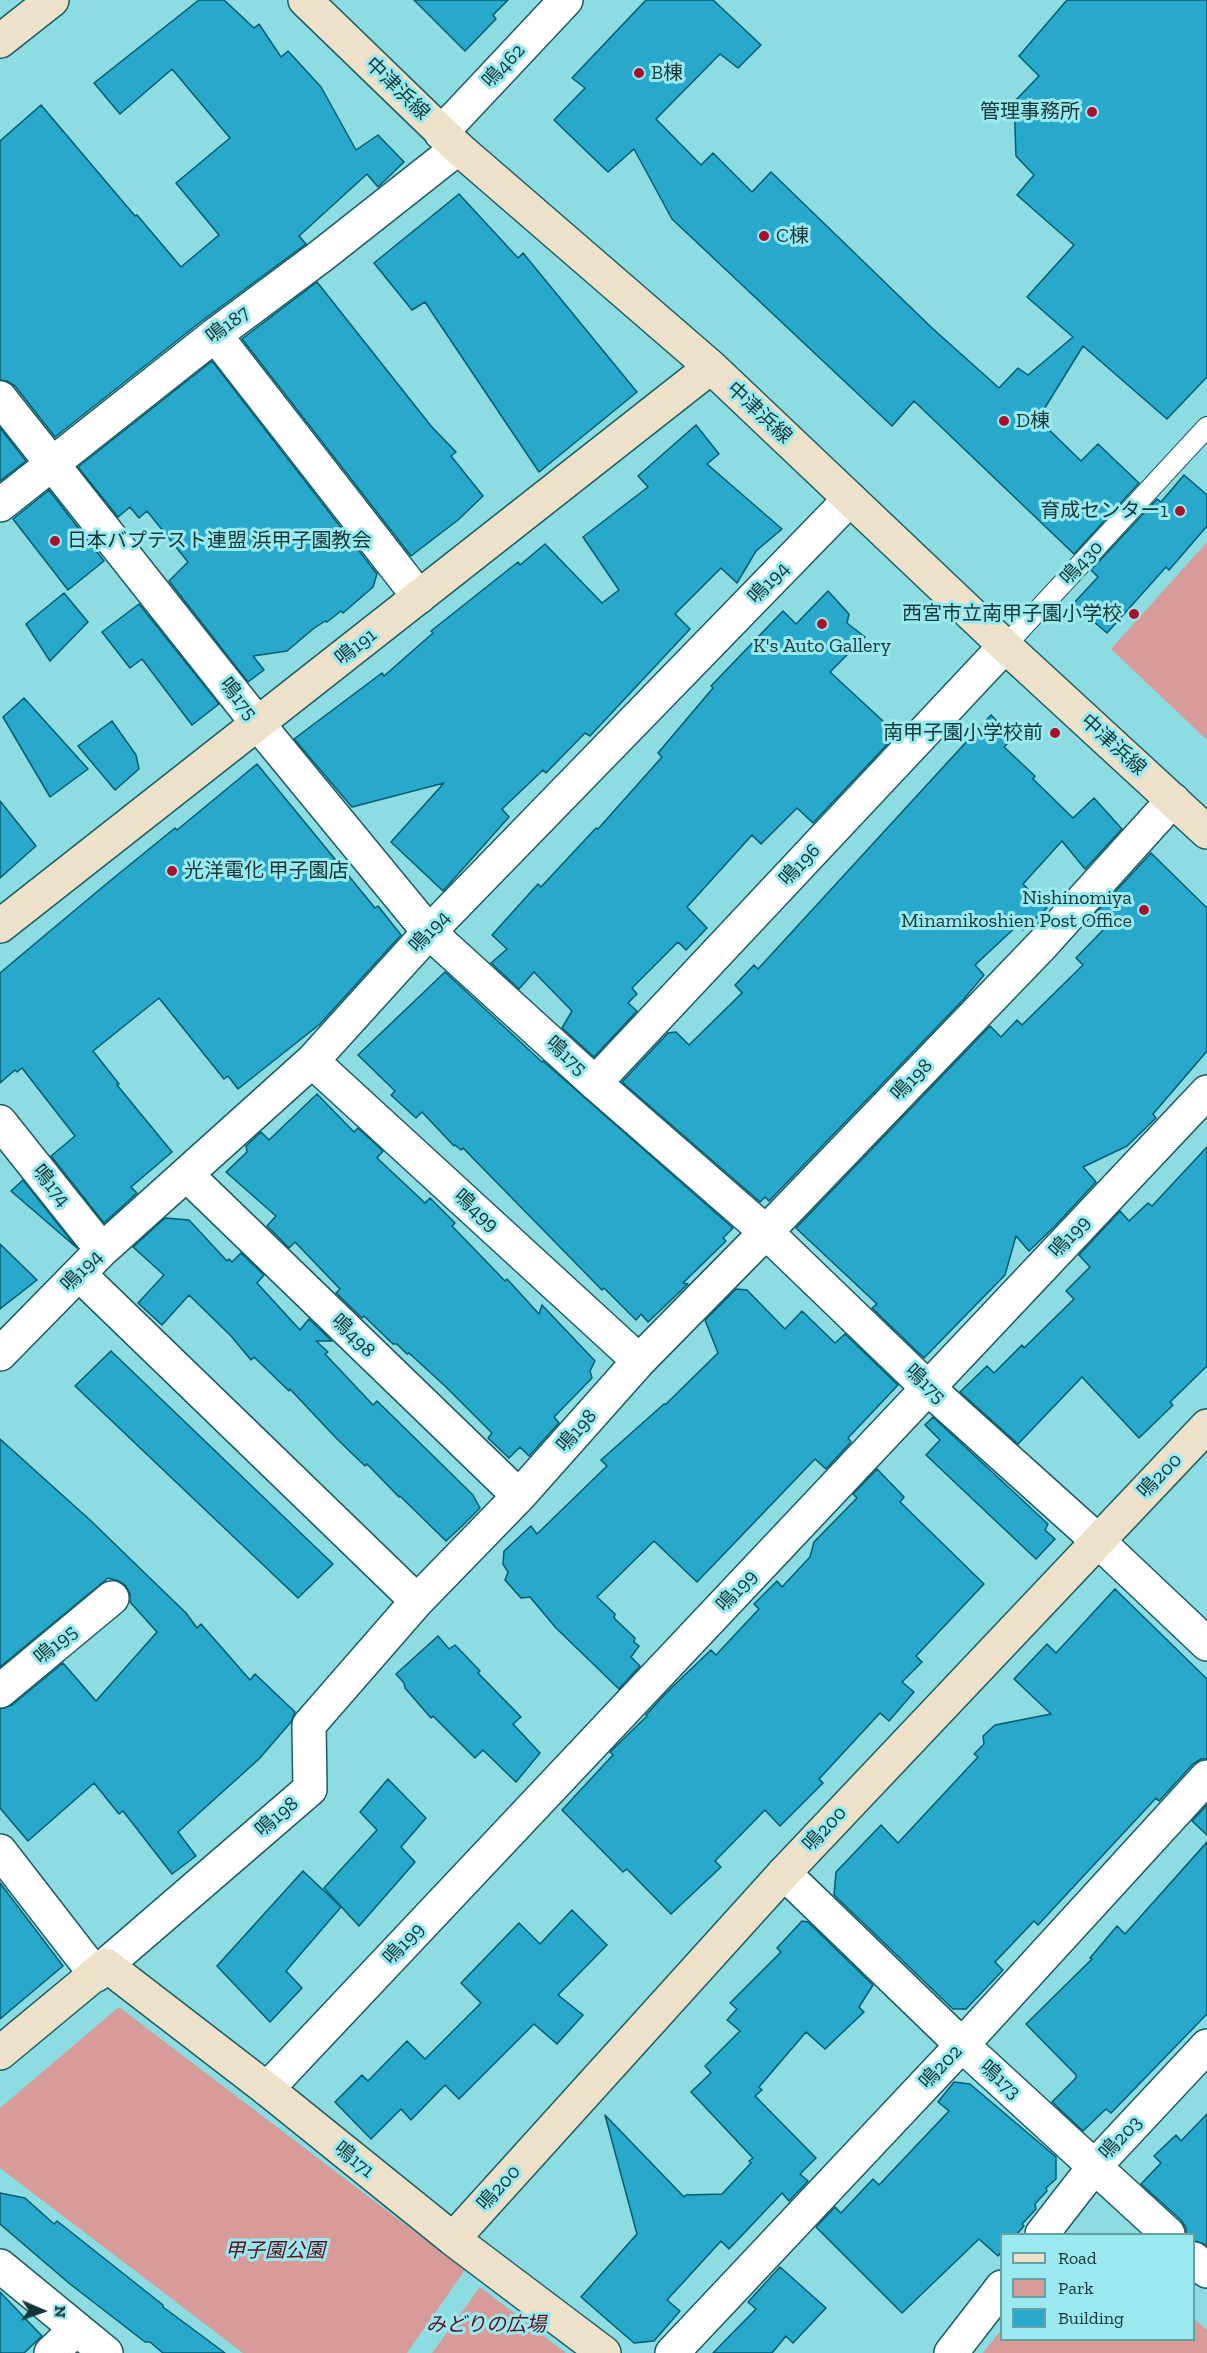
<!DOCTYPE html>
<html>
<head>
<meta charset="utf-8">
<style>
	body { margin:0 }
	#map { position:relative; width:1207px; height:2353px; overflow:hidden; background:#8cdce1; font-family:"Zilla Slab",serif }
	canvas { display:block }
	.legend { position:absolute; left:1000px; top:2233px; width:195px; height:108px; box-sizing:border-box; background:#99e9ee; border:2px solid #64a1a5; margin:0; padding:8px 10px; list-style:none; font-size:18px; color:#143638 }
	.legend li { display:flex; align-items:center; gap:12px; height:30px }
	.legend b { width:30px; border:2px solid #64a1a5 }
	.north { position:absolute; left:12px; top:2281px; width:60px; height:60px; -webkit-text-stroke:4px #99e9ee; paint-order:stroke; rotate:92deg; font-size:16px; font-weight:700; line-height:24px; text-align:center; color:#143638 }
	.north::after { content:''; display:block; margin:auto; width:21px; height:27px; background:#143638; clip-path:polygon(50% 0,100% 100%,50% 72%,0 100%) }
</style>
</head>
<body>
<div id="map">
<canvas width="1207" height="2353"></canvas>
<ul class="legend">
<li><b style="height:8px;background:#eee1c9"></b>Road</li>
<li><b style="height:16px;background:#d79b9a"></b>Park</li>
<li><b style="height:16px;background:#28a9cb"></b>Building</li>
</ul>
<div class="north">N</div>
</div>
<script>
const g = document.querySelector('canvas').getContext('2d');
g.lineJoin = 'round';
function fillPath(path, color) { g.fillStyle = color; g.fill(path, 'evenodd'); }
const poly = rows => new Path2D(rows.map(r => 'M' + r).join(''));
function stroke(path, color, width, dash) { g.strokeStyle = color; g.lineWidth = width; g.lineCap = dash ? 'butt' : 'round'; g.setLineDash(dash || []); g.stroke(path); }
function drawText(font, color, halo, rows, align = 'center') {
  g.font = font + ' "Zilla Slab","Noto Sans JP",serif'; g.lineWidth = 6; g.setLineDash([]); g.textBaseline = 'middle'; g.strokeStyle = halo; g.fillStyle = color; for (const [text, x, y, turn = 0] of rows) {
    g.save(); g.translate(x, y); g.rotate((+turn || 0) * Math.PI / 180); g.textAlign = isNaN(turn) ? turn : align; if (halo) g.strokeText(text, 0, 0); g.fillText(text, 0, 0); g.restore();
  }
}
const green = poly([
	[1207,542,1207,740,1111,649],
	[119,2007,465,2270,407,2353,243,2353,0,2168,0,2108],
	[480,2287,566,2353,432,2353],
	[1194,2319,1207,2330,1207,2353,983,2353,1001,2330,1002,2340,1194,2340]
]);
const building = poly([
	[199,0,224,0,254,28,259,24,281,57,288,51,321,87,356,150,378,135,404,162,378,187,367,174,299,236,306,244,203,320,55,437,15,386,7,381,0,380,0,141,41,105,135,216,137,215,181,267,219,235,176,183,230,138,172,69,120,114,94,83,199,0],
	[414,0,508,0,493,15,496,19,465,51,414,0],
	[646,0,713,0,761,45,738,68,720,54,656,119,701,165,713,153,752,192,771,172,932,328,999,388,1018,368,1028,375,1073,337,1027,297,1074,245,1017,195,1034,175,1016,156,1014,102,1039,76,1019,56,1067,0,1207,0,1207,377,1167,419,1083,346,1038,419,1081,461,1098,444,1139,483,1074,554,914,401,892,426,672,219,634,149,608,172,554,120,585,88,572,78,646,0],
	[459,194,518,258,523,253,637,392,539,472,425,302,412,310,374,263,459,194],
	[317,282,431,426,456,452,451,456,483,496,458,520,411,556,242,339,317,282],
	[212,361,377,574,373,587,343,613,341,611,327,622,325,621,313,629,287,651,253,656,264,670,248,682,169,581,188,562,147,511,139,518,130,507,118,517,78,467,212,361],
	[696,425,719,454,707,464,782,529,756,551,737,583,721,568,675,614,690,629,590,736,585,733,546,773,543,770,502,809,509,817,443,891,391,842,444,783,352,807,294,739,382,673,384,676,433,633,431,631,518,562,520,565,545,544,602,603,619,590,583,537,648,487,638,476,696,425],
	[0,428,26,461,0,481,0,428],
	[1184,475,1207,495,1207,526,1169,570,1166,567,1107,633,1073,604,1098,577,1091,570,1157,499,1161,502,1184,475],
	[49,490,104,561,68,590,13,519,49,490],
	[828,591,849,614,847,623,865,637,830,672,897,734,813,823,797,808,761,844,752,835,687,907,707,928,686,950,678,942,632,988,637,994,628,1003,637,1011,594,1057,562,1028,572,1011,534,972,519,989,491,963,507,949,492,935,538,884,541,887,596,828,598,829,662,757,658,753,713,688,711,686,783,611,796,624,828,591],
	[64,593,88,622,50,661,26,624,64,593],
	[139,604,219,704,192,725,142,659,130,668,102,632,139,604],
	[24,698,88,769,50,797,3,717,24,698],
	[991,715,1013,738,1004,747,1035,776,1033,779,1073,818,1094,798,1122,829,1085,869,1062,841,1023,884,1047,908,1023,930,1018,925,975,965,984,975,963,1000,769,1201,765,1197,760,1202,622,1082,668,1033,676,1032,689,1045,742,993,735,985,754,965,758,969,991,715],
	[112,721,136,755,139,769,115,790,78,746,112,721],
	[257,764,375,908,378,906,401,935,320,1024,238,1089,228,1076,224,1079,159,998,93,1051,119,1084,117,1085,172,1152,131,1187,137,1193,104,1223,51,1156,75,1136,22,1068,17,1072,15,1070,0,1083,0,973,105,885,175,828,177,830,257,764],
	[0,801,36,846,0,878,0,801],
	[1151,853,1207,908,1207,1051,1153,1114,1156,1118,1127,1146,1083,1167,1096,1182,1053,1228,1029,1251,1016,1236,1005,1275,924,1358,872,1308,877,1304,796,1228,990,1026,1001,1037,1017,1020,1022,1025,1083,965,1076,958,1104,929,1092,917,1151,853],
	[445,972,542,1062,543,1061,733,1228,723,1238,726,1241,683,1283,688,1284,648,1322,641,1314,636,1320,604,1288,602,1290,463,1148,461,1150,455,1145,454,1146,422,1112,416,1118,391,1095,395,1091,358,1055,445,972],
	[317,1094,354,1132,358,1128,383,1151,377,1158,425,1203,430,1198,455,1223,452,1226,505,1281,507,1279,539,1314,542,1305,595,1361,590,1371,592,1378,554,1417,559,1423,529,1456,520,1447,509,1458,488,1438,492,1433,445,1386,409,1353,407,1354,397,1344,393,1344,364,1316,362,1318,336,1293,340,1289,295,1242,289,1248,267,1226,276,1216,226,1172,247,1152,246,1146,261,1132,269,1140,317,1094],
	[1207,1147,1207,1366,1170,1402,1173,1405,1139,1438,1082,1377,1018,1444,960,1392,987,1366,994,1373,1022,1345,1024,1348,1074,1299,1066,1291,1090,1267,1079,1255,1120,1211,1129,1221,1148,1203,1152,1206,1207,1147],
	[23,1180,77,1248,11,1191,23,1180],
	[165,1218,189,1220,227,1261,229,1259,232,1262,241,1253,264,1275,257,1283,300,1330,309,1319,332,1341,316,1341,328,1352,325,1354,373,1405,377,1401,473,1495,480,1508,461,1527,446,1541,400,1496,399,1497,367,1464,365,1466,336,1438,290,1389,289,1391,254,1357,251,1360,231,1336,189,1295,162,1325,138,1303,164,1275,133,1247,165,1218],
	[0,1244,37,1280,0,1309,0,1244],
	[736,1289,747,1290,785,1329,802,1311,835,1343,845,1334,898,1385,848,1438,851,1442,826,1469,815,1459,697,1582,654,1541,597,1597,615,1614,614,1618,635,1638,634,1642,639,1646,631,1657,640,1666,619,1689,556,1628,530,1597,521,1598,505,1580,508,1572,503,1564,504,1551,531,1526,537,1534,607,1466,601,1460,664,1404,666,1404,718,1353,705,1320,736,1289],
	[111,1351,333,1564,298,1598,75,1386,111,1351],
	[933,1417,1048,1524,1045,1530,1055,1539,1036,1559,926,1455,940,1440,925,1425,933,1417],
	[0,1439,90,1520,186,1613,197,1628,201,1624,250,1680,255,1674,295,1712,291,1722,259,1759,178,1832,196,1856,172,1874,123,1811,119,1814,94,1783,28,1841,0,1808,0,1709,12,1705,63,1663,96,1701,157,1632,130,1602,130,1594,126,1586,119,1581,108,1578,0,1667,0,1439],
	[877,1469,904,1497,900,1502,984,1584,916,1656,922,1662,902,1682,914,1692,889,1721,880,1713,819,1779,823,1783,780,1826,765,1810,715,1861,721,1867,671,1914,627,1869,623,1872,562,1810,613,1755,610,1752,647,1716,646,1715,666,1693,711,1650,716,1655,759,1609,754,1604,777,1581,782,1587,810,1557,814,1542,857,1498,853,1494,877,1469],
	[1115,1589,1207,1679,1207,1759,1201,1759,1193,1764,1159,1801,1156,1798,1038,1925,1034,1921,995,1962,1003,1970,966,2009,953,2009,834,1895,836,1872,881,1825,898,1843,978,1757,974,1754,984,1744,983,1736,995,1725,1051,1714,1014,1679,1047,1644,1056,1653,1115,1589],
	[438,1636,449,1649,455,1645,480,1671,478,1673,521,1717,513,1724,540,1753,516,1782,483,1750,475,1758,433,1716,431,1718,405,1688,404,1683,396,1674,438,1636],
	[388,1779,426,1818,401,1847,415,1862,359,1926,324,1888,377,1830,360,1812,388,1779],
	[1207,1805,1207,1835,1192,1821,1207,1805],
	[1207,1842,1207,2014,1111,2113,1106,2109,1083,2131,1052,2102,1076,2078,1076,2075,1026,2024,1092,1959,1090,1958,1117,1926,1125,1934,1207,1842],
	[303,1871,341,1907,286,1971,302,1988,270,2022,217,1966,303,1871],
	[0,1883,63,1966,0,2019,0,1883],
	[572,1910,607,1945,558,1995,583,2015,557,2044,534,2024,459,2099,445,2085,411,2120,401,2109,371,2139,335,2102,362,2075,368,2081,407,2041,425,2059,481,2003,461,1983,519,1923,540,1944,572,1910],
	[802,1921,808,1922,873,1985,859,2007,864,2012,825,2049,806,2032,759,2087,762,2090,755,2096,816,2158,800,2174,808,2181,789,2201,782,2193,729,2249,721,2241,667,2300,680,2311,654,2341,634,2343,581,2297,637,2234,605,2115,684,2197,686,2195,722,2194,751,2163,749,2161,753,2158,691,2092,711,2073,705,2066,740,2031,727,2020,737,2009,730,2003,781,1952,777,1948,802,1921],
	[954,2082,970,2084,1056,2157,1056,2179,1046,2188,1047,2191,1035,2204,1036,2209,1022,2224,1024,2226,1016,2235,1002,2235,1002,2251,998,2256,979,2239,902,2313,816,2227,835,2207,841,2213,873,2179,879,2185,949,2111,938,2102,954,2082],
	[1207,2114,1207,2245,1194,2241,1194,2235,1186,2235,1186,2228,1181,2220,1141,2184,1161,2163,1154,2156,1176,2135,1181,2141,1207,2114],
	[0,2193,25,2198,54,2224,57,2221,163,2305,163,2307,225,2353,163,2353,150,2342,145,2342,70,2284,0,2224,0,2193],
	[780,2267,826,2308,793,2343,786,2336,772,2353,713,2353,756,2309,748,2302,780,2267],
	[0,2292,42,2336,24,2353,0,2353,0,2292]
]);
const lane = poly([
	[1005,646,1207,427]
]);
const street = poly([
	[441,133,566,0],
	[215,335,419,597],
	[0,398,258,724,429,932,595,1083,766,1232,928,1388,1098,1541,1207,1644],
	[0,505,215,335,321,256,458,148],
	[312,1061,639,1361],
	[595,1083,1005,646],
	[0,1122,102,1250],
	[187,1175,519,1496],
	[79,1274,417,1601],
	[0,1354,102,1250,312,1061,429,932,850,499],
	[0,1691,112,1598],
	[0,1851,96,1975],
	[784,1873,962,2045,1168,2234],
	[106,1965,310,1789,309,1725,417,1601,519,1496,639,1361,766,1232,1042,945,1173,800],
	[267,2089,1207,1092],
	[1042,2234,1094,2167,1207,2046],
	[1194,2259,1207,2271],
	[0,2266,106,2353],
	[51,2353,75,2330],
	[672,2353,962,2045,1207,1777],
	[951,2353,1002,2287]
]);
const secondary = poly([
	[305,0,458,148,711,367,1005,646,1207,832],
	[0,41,52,0],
	[0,926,711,367],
	[0,2053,106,1965,267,2089,453,2239,604,2353],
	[453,2239,784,1873,1207,1426]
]);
const markers = [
	[639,73,6,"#a8102c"],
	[1092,112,6,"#a8102c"],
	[764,236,6,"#a8102c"],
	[1004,421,6,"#a8102c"],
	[1180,511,6,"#a8102c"],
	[55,541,6,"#a8102c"],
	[1134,614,6,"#a8102c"],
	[822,624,6,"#a8102c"],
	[1055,733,6,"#a8102c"],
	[172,871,6,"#a8102c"],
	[1144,910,6,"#a8102c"]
];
const streetNames = [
	["鳴462",504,66,-47],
	["中津浜線",397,89,44],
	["鳴187",228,325,-37],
	["中津浜線",759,413,43],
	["鳴430",1082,563,-47],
	["鳴194",769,583,-46],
	["鳴191",356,647,-38],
	["鳴175",238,699,52],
	["中津浜線",1113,745,42],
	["鳴196",800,865,-47],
	["鳴194",430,932,-47],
	["鳴175",566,1056,42],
	["鳴198",912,1080,-46],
	["鳴174",51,1186,51],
	["鳴499",476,1211,42],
	["鳴199",1070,1237,-47],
	["鳴194",82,1271,-45],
	["鳴498",353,1336,44],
	["鳴175",925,1384,43],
	["鳴198",577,1431,-49],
	["鳴200",1160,1476,-46],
	["鳴199",737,1591,-47],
	["鳴195",56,1645,-40],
	["鳴198",277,1817,-41],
	["鳴200",825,1829,-47],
	["鳴199",404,1944,-47],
	["鳴202",941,2067,-47],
	["鳴173",1000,2080,42],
	["鳴203",1121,2138,-47],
	["鳴171",354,2160,39],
	["鳴200",499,2188,-48]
];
const poiNames = [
	["B棟",651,73],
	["管理事務所",1080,112,"right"],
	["C棟",776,236],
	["D棟",1016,421],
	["育成センター1",1168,511,"right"],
	["日本バプテスト連盟 浜甲子園教会",67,541],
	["西宮市立南甲子園小学校",1122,614,"right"],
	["K's Auto Gallery",822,646,"center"],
	["南甲子園小学校前",1043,733,"right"],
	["光洋電化 甲子園店",184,871],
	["Nishinomiya",1132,898,"right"],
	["Minamikoshien Post Office",1132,921,"right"]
];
const parkNames = [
	["甲子園公園",275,2251],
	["みどりの広場",486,2325]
];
fillPath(green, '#d79b9a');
fillPath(building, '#28a9cb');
stroke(building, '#045c70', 1.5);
stroke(lane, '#1c5c60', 22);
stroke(street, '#1c5c60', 36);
stroke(secondary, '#1c5c60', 36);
stroke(lane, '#fff', 20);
stroke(street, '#fff', 33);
stroke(secondary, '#eee1c9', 33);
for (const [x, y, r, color] of markers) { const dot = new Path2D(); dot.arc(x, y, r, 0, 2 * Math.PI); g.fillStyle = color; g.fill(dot); stroke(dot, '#99e9ee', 2); }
drawText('20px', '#143638', '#99e9ee', streetNames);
drawText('20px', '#143638', '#99e9ee', poiNames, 'left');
drawText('italic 20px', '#610c18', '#99e9ee', parkNames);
</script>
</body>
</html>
